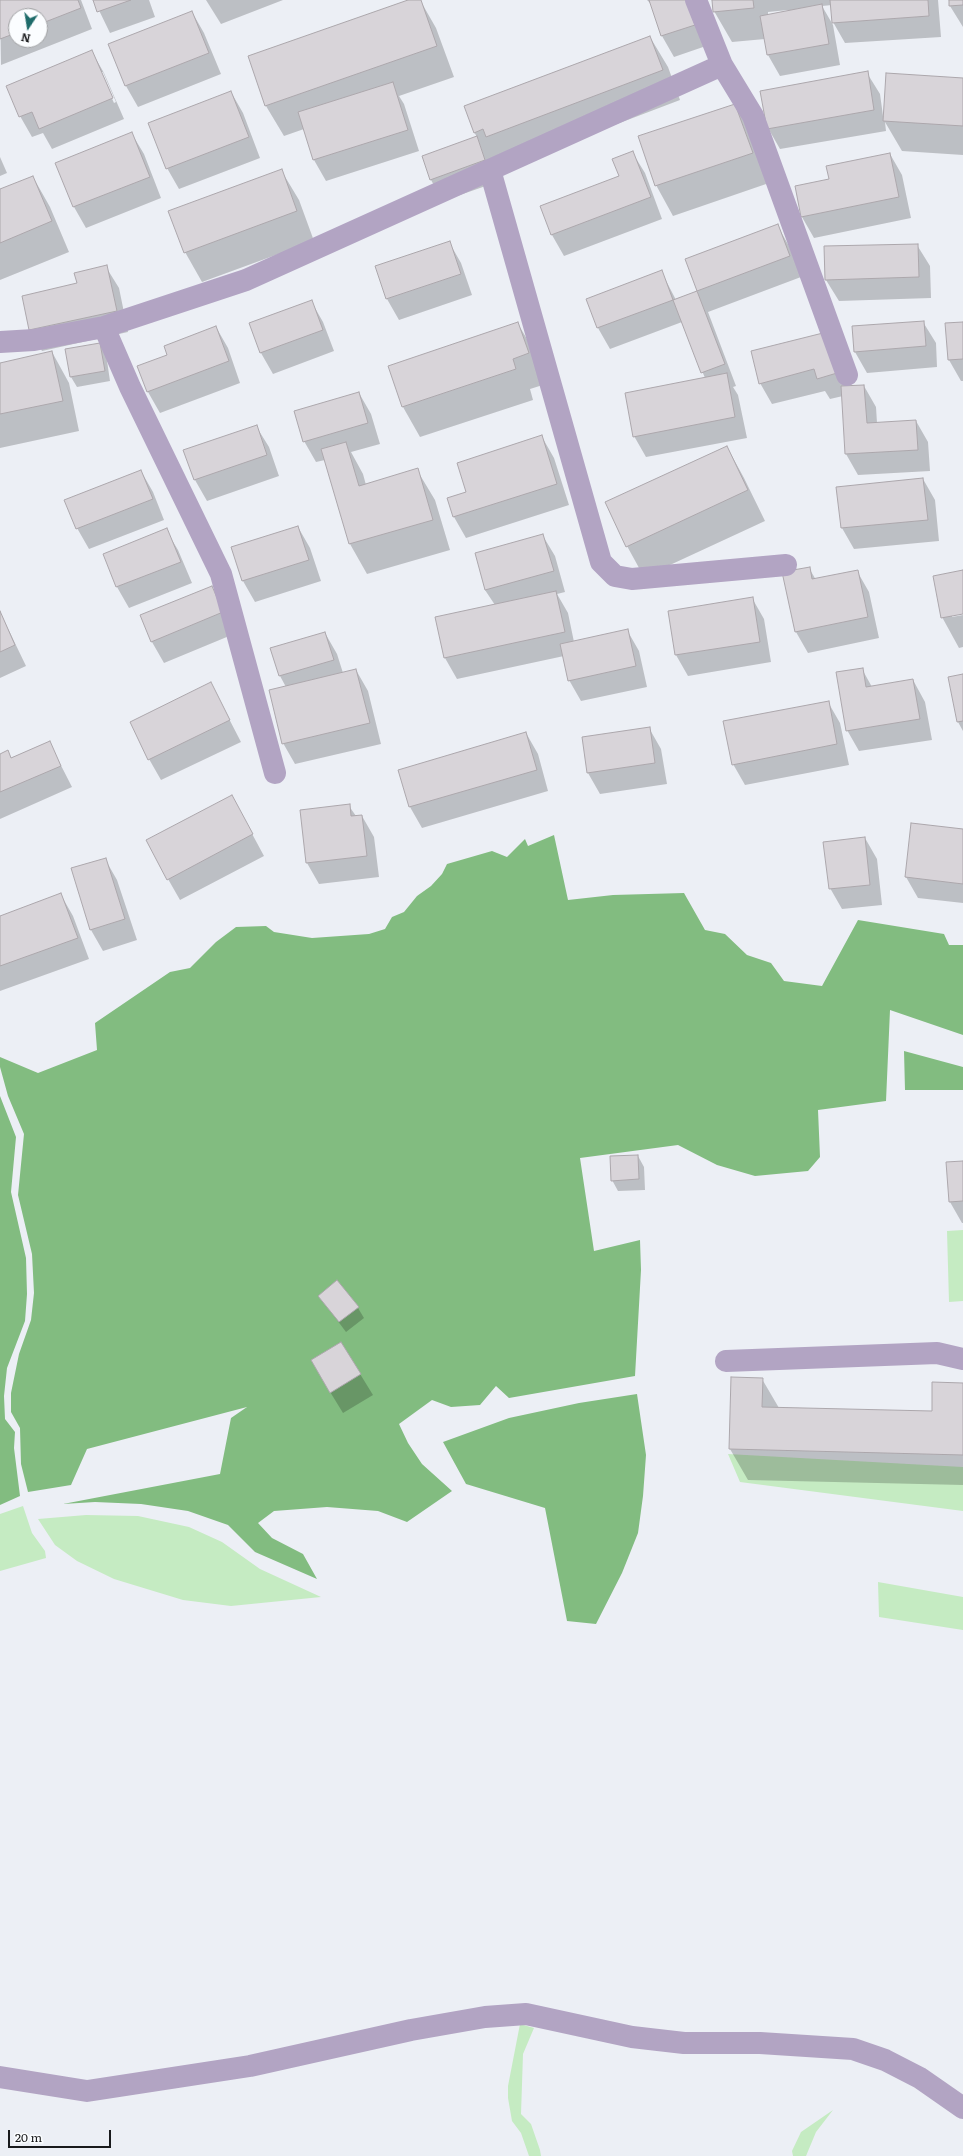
<!DOCTYPE html>
<html>
<head>
<meta charset="utf-8">
<style>
	body { margin:0 }
	#map { position:relative; width:963px; height:2156px; overflow:hidden; background:#eceff5; font-family:Literata,serif }
	canvas { display:block }
	.north { position:absolute; left:8px; top:8px; width:40px; height:40px; box-sizing:border-box; background:#fbfdff; border:1px solid #a1a2a4; border-radius:50%; rotate:192deg; font-size:11px; font-weight:700; line-height:16px; text-align:center; color:#191a1c }
	.north::after { content:''; display:block; margin:auto; width:14px; height:18px; background:#1e6b6a; clip-path:polygon(50% 0,100% 100%,50% 72%,0 100%) }
	.scale { position:absolute; left:8px; top:2130px; width:103px; height:18px; box-sizing:border-box; border:2px solid #191a1c; border-top:0; padding-left:5px; font-size:12px; line-height:14px; white-space:nowrap; color:#191a1c; -webkit-text-stroke:3px #fbfdff; paint-order:stroke }
</style>
</head>
<body>
<div id="map">
<canvas width="963" height="2156"></canvas>
<div class="north">N</div>
<div class="scale">20 m</div>
</div>
<script>
const g = document.querySelector('canvas').getContext('2d');
g.lineJoin = 'round';
function fillPath(path, color) { g.fillStyle = color; g.fill(path, 'evenodd'); }
const poly = rows => new Path2D(rows.map(r => 'M' + r).join(''));
function stroke(path, color, width, dash) { g.strokeStyle = color; g.lineWidth = width; g.lineCap = dash ? 'butt' : 'round'; g.setLineDash(dash || []); g.stroke(path); }
const green = poly([
	[963,1230,963,1301,949,1302,947,1231],
	[728,1454,963,1467,963,1511,740,1482],
	[23,1506,32,1533,45,1551,46,1558,0,1571,0,1514],
	[86,1515,138,1516,189,1527,222,1542,260,1569,321,1597,231,1606,183,1600,114,1579,77,1561,55,1545,38,1519],
	[878,1582,963,1597,963,1630,879,1617],
	[520,2024,534,2028,523,2054,521,2114,531,2124,540,2150,541,2156,529,2156,521,2133,512,2121,508,2098,508,2086],
	[833,2110,816,2132,806,2156,793,2156,792,2151,801,2132]
]);
const forest = poly([
	[554,835,568,900,613,895,684,893,705,930,725,934,747,955,771,963,784,981,822,986,858,920,944,934,949,945,963,945,963,1035,890,1010,886,1101,818,1110,820,1157,808,1171,755,1176,717,1165,678,1145,580,1158,594,1251,640,1240,641,1270,635,1376,509,1398,496,1386,480,1405,451,1407,432,1400,399,1424,408,1443,422,1464,452,1491,407,1522,378,1511,327,1507,274,1511,258,1523,272,1538,303,1554,317,1579,255,1552,228,1525,188,1511,141,1504,95,1502,63,1504,220,1474,231,1418,247,1407,87,1449,71,1485,28,1492,21,1464,20,1428,11,1412,11,1393,19,1354,31,1320,34,1293,32,1254,18,1195,24,1134,8,1096,0,1067,0,1057,38,1073,97,1050,95,1023,170,972,190,968,216,942,236,927,266,926,274,932,312,938,369,934,385,929,392,917,404,912,417,896,431,886,442,874,447,864,492,851,507,857,525,839,528,846],
	[904,1051,963,1067,963,1090,905,1090],
	[0,1096,16,1137,11,1192,26,1258,27,1294,25,1321,7,1368,4,1396,5,1419,15,1432,14,1448,20,1496,0,1505],
	[637,1394,646,1455,643,1496,638,1533,622,1573,596,1624,567,1621,545,1508,466,1484,443,1442,509,1418,579,1403]
]);
const shadow = poly([
	[0,0,81,0,92,29,1,65],
	[16,16,40,16,40,40,16,40],
	[94,0,149,0,155,17,110,33],
	[206,0,283,0,221,24],
	[411,0,420,0,436,28,454,77,399,96,404,104,419,151,326,181,314,160,304,129,284,136,266,106],
	[647,0,690,0,706,46,674,57,662,36,651,4],
	[713,0,938,0,941,37,845,43,833,22,832,5,822,6,833,25,840,65,780,76,768,55,765,39,732,42,714,11],
	[788,10,789,11,768,15,768,12],
	[950,0,963,0,963,27,950,6],
	[192,12,204,33,221,74,138,107,126,86,110,44],
	[650,37,668,67,680,100,504,167,497,182,443,201,431,180,423,157,477,137,474,132],
	[92,52,104,73,124,119,52,149,43,133,32,137,20,116],
	[100,72,103,72,116,102,114,103],
	[867,73,880,94,883,116,963,79,963,155,902,151,885,122,886,131,780,149,768,128],
	[231,92,243,113,260,158,179,189,167,168],
	[735,105,753,135,769,183,673,216,656,185],
	[132,134,144,154,161,198,86,228,74,207,57,164],
	[632,152,645,173,662,219,564,256,552,235,541,207,620,176],
	[890,154,902,175,911,218,814,238,802,217,830,180],
	[0,157,7,173,0,176],
	[281,170,299,200,314,241,202,282,185,252],
	[33,177,50,207,69,252,0,280,0,191],
	[777,225,789,246,801,277,708,312,736,386,733,387,738,395,747,438,646,457,634,436,705,378,682,322,610,349,598,328,588,299,661,271,676,300,698,292,686,259],
	[449,242,461,263,472,295,399,320,387,299,377,267],
	[917,245,930,266,931,298,839,301,826,280],
	[106,267,119,288,128,332,42,351,30,330],
	[311,301,323,322,334,351,273,374,261,353,250,324],
	[923,322,936,343,937,367,867,373,855,352],
	[963,323,963,381,961,381,949,360,946,324],
	[518,324,536,354,546,384,530,389,533,400,420,437,403,407,389,367],
	[216,327,228,348,240,383,160,413,148,392,169,355],
	[100,344,106,354,110,381,77,387,71,377],
	[52,352,69,383,79,431,0,448,0,364],
	[838,354,847,387,864,386,876,407,877,423,916,421,928,442,930,471,858,475,846,454,843,396,830,399,825,391,772,404,760,383],
	[359,393,371,414,380,444,351,452,363,474,366,485,417,470,435,500,450,550,367,574,350,544,325,460,316,462,304,441],
	[256,426,269,447,279,476,207,501,195,480],
	[542,437,554,458,569,505,466,538,454,517,448,499,467,493],
	[727,447,744,478,765,521,644,577,627,546],
	[141,471,153,492,164,520,89,549,77,528],
	[923,479,935,500,939,541,854,549,842,528,838,488],
	[298,527,310,548,321,581,255,602,243,581,233,547],
	[166,530,178,550,192,583,129,608,117,587,104,554],
	[543,536,555,556,565,592,557,594,568,613,574,642,627,630,639,651,647,687,581,701,569,680,564,656,457,679,445,658,436,618,495,605,485,590],
	[809,568,816,580,857,571,869,592,879,638,808,653,796,632,783,573],
	[963,571,963,613,952,615,952,617,963,615,963,647,959,648,942,617],
	[211,587,234,634,164,663,152,642,141,616],
	[752,598,764,619,771,662,688,676,676,655],
	[0,612,26,666,0,678],
	[325,633,337,654,343,673,356,670,368,691,381,744,295,764,283,743,286,687,280,676],
	[862,669,872,687,913,680,925,702,932,740,859,751,847,730],
	[963,675,963,731,958,722],
	[211,684,241,742,161,780,149,759],
	[828,702,840,723,849,765,745,785,733,764],
	[649,728,661,749,667,784,600,794,588,773,583,738],
	[526,733,538,754,548,791,422,828,410,807,399,771],
	[49,742,72,787,0,819,0,755,11,758],
	[349,806,356,816,362,816,374,837,379,877,319,884,307,863],
	[243,817,264,856,180,900,168,879],
	[963,830,963,903,918,898,906,877],
	[865,838,877,859,882,905,842,909,830,888],
	[105,859,117,880,137,940,103,951,91,930,72,869],
	[61,895,73,916,89,959,0,991,0,917],
	[638,1156,644,1167,645,1190,618,1191,612,1180],
	[963,1162,963,1223,962,1223,950,1202],
	[319,1296,358,1308,364,1318,346,1332],
	[341,1343,373,1395,343,1413,324,1382],
	[732,1378,762,1379,779,1408,933,1412,963,1384,963,1485,748,1480,730,1449]
]);
const building = poly([
	[0,0,78,0,81,8,40,24,40,16,16,16,16,33,0,39,0,0],
	[93,0,131,0,97,12,93,0],
	[408,0,421,0,437,46,265,106,248,56,408,0],
	[649,0,686,0,695,25,661,36,649,0],
	[712,0,753,0,754,8,713,12,712,0],
	[830,0,928,0,929,16,832,23,830,0],
	[949,0,963,0,963,5,949,6,949,0],
	[822,4,829,44,767,55,760,16,822,4],
	[192,11,209,53,125,86,108,44,192,11],
	[650,36,663,70,486,137,483,129,474,133,464,106,650,36],
	[92,50,113,98,39,129,32,112,19,117,6,86,92,50],
	[868,71,874,110,767,129,760,91,868,71],
	[886,73,963,78,963,126,883,121,886,73],
	[393,82,408,130,313,160,298,112,393,82],
	[231,91,249,137,166,169,148,123,231,91],
	[735,104,753,153,655,186,638,136,735,104],
	[132,132,150,177,73,207,55,163,132,132],
	[477,136,485,160,430,180,422,156,477,136],
	[633,151,651,197,551,235,540,206,619,176,612,159,633,151],
	[890,153,899,197,801,217,795,186,829,179,826,166,890,153],
	[282,169,297,211,184,253,168,211,282,169],
	[33,176,52,221,0,243,0,189,33,176],
	[778,224,790,256,697,291,685,259,778,224],
	[450,241,461,274,386,299,375,266,450,241],
	[918,244,919,277,825,280,824,246,918,244],
	[107,265,117,311,29,330,22,296,77,283,74,273,107,265],
	[662,270,673,300,597,328,586,299,662,270],
	[697,291,725,364,701,373,673,300,697,291],
	[312,300,323,330,260,353,249,323,312,300],
	[924,321,926,346,854,352,852,326,924,321],
	[518,322,529,353,513,359,516,369,402,407,388,366,518,322],
	[963,322,963,359,948,360,945,323,963,322],
	[216,326,229,361,147,392,137,366,167,355,164,346,216,326],
	[827,332,837,373,817,379,814,369,759,384,751,351,827,332],
	[100,343,105,371,70,377,65,349,100,343],
	[52,351,63,401,0,414,0,363,52,351],
	[727,373,735,417,633,437,625,393,727,373],
	[864,385,867,423,916,420,918,450,845,454,841,386,864,385],
	[359,392,368,423,303,442,294,411,359,392],
	[257,425,267,455,194,480,183,450,257,425],
	[542,435,557,484,453,517,447,498,466,492,457,463,542,435],
	[346,442,359,486,418,468,433,520,349,544,321,449,346,442],
	[727,446,748,490,626,547,605,502,727,446],
	[141,470,153,499,76,529,64,500,141,470],
	[923,478,928,520,841,528,836,487,923,478],
	[298,526,309,560,242,581,231,547,298,526],
	[167,528,181,562,116,587,103,554,167,528],
	[543,534,554,571,485,590,475,553,543,534],
	[810,567,812,579,858,570,868,617,795,632,782,572,810,567],
	[963,570,963,614,941,618,933,576,963,570],
	[212,586,223,612,151,642,140,615,212,586],
	[556,591,565,632,444,658,435,617,556,591],
	[753,597,760,642,675,655,668,611,753,597],
	[0,611,15,645,0,652,0,611],
	[628,629,636,666,568,681,560,644,628,629],
	[325,632,334,660,279,676,270,648,325,632],
	[863,668,866,687,913,679,920,719,846,731,836,672,863,668],
	[356,669,370,723,282,744,269,690,356,669],
	[963,674,963,721,957,722,948,677,963,674],
	[211,682,230,720,148,760,130,722,211,682],
	[829,701,837,744,732,765,723,721,829,701],
	[650,727,655,763,587,773,582,737,650,727],
	[526,732,537,770,409,807,398,770,526,732],
	[50,741,61,766,0,792,0,754,8,750,11,758,50,741],
	[232,795,253,834,167,880,146,840,232,795],
	[350,804,351,816,362,815,367,856,306,863,300,810,350,804],
	[911,823,963,829,963,884,905,877,911,823],
	[865,837,870,885,829,889,823,842,865,837],
	[106,858,125,919,90,930,71,868,106,858],
	[61,893,78,938,0,966,0,916,61,893],
	[638,1155,639,1179,611,1181,610,1156,638,1155],
	[963,1161,963,1201,949,1202,946,1162,963,1161],
	[337,1280,359,1307,339,1322,318,1296,337,1280],
	[341,1342,361,1374,330,1393,311,1360,341,1342],
	[731,1377,763,1378,762,1407,932,1411,932,1382,963,1383,963,1455,729,1449,731,1377]
]);
const minor = poly([
	[696,0,722,65,753,116,847,375],
	[490,170,601,562,615,576,632,579,786,565],
	[104,327,130,387,221,574,275,773],
	[0,342,34,340,104,327,246,280,722,65],
	[726,1361,937,1353,963,1359],
	[0,2077,87,2091,250,2066,411,2030,485,2017,526,2014,632,2037,684,2043,760,2043,853,2049,885,2060,920,2078,963,2108]
]);
fillPath(green, '#c5ebc2');
fillPath(forest, '#82bc80');
fillPath(shadow, '#0003');
fillPath(building, '#d8d4d9');
stroke(building, '#aca7ac', 1);
stroke(minor, '#b2a4c3', 22);
</script>
</body>
</html>
